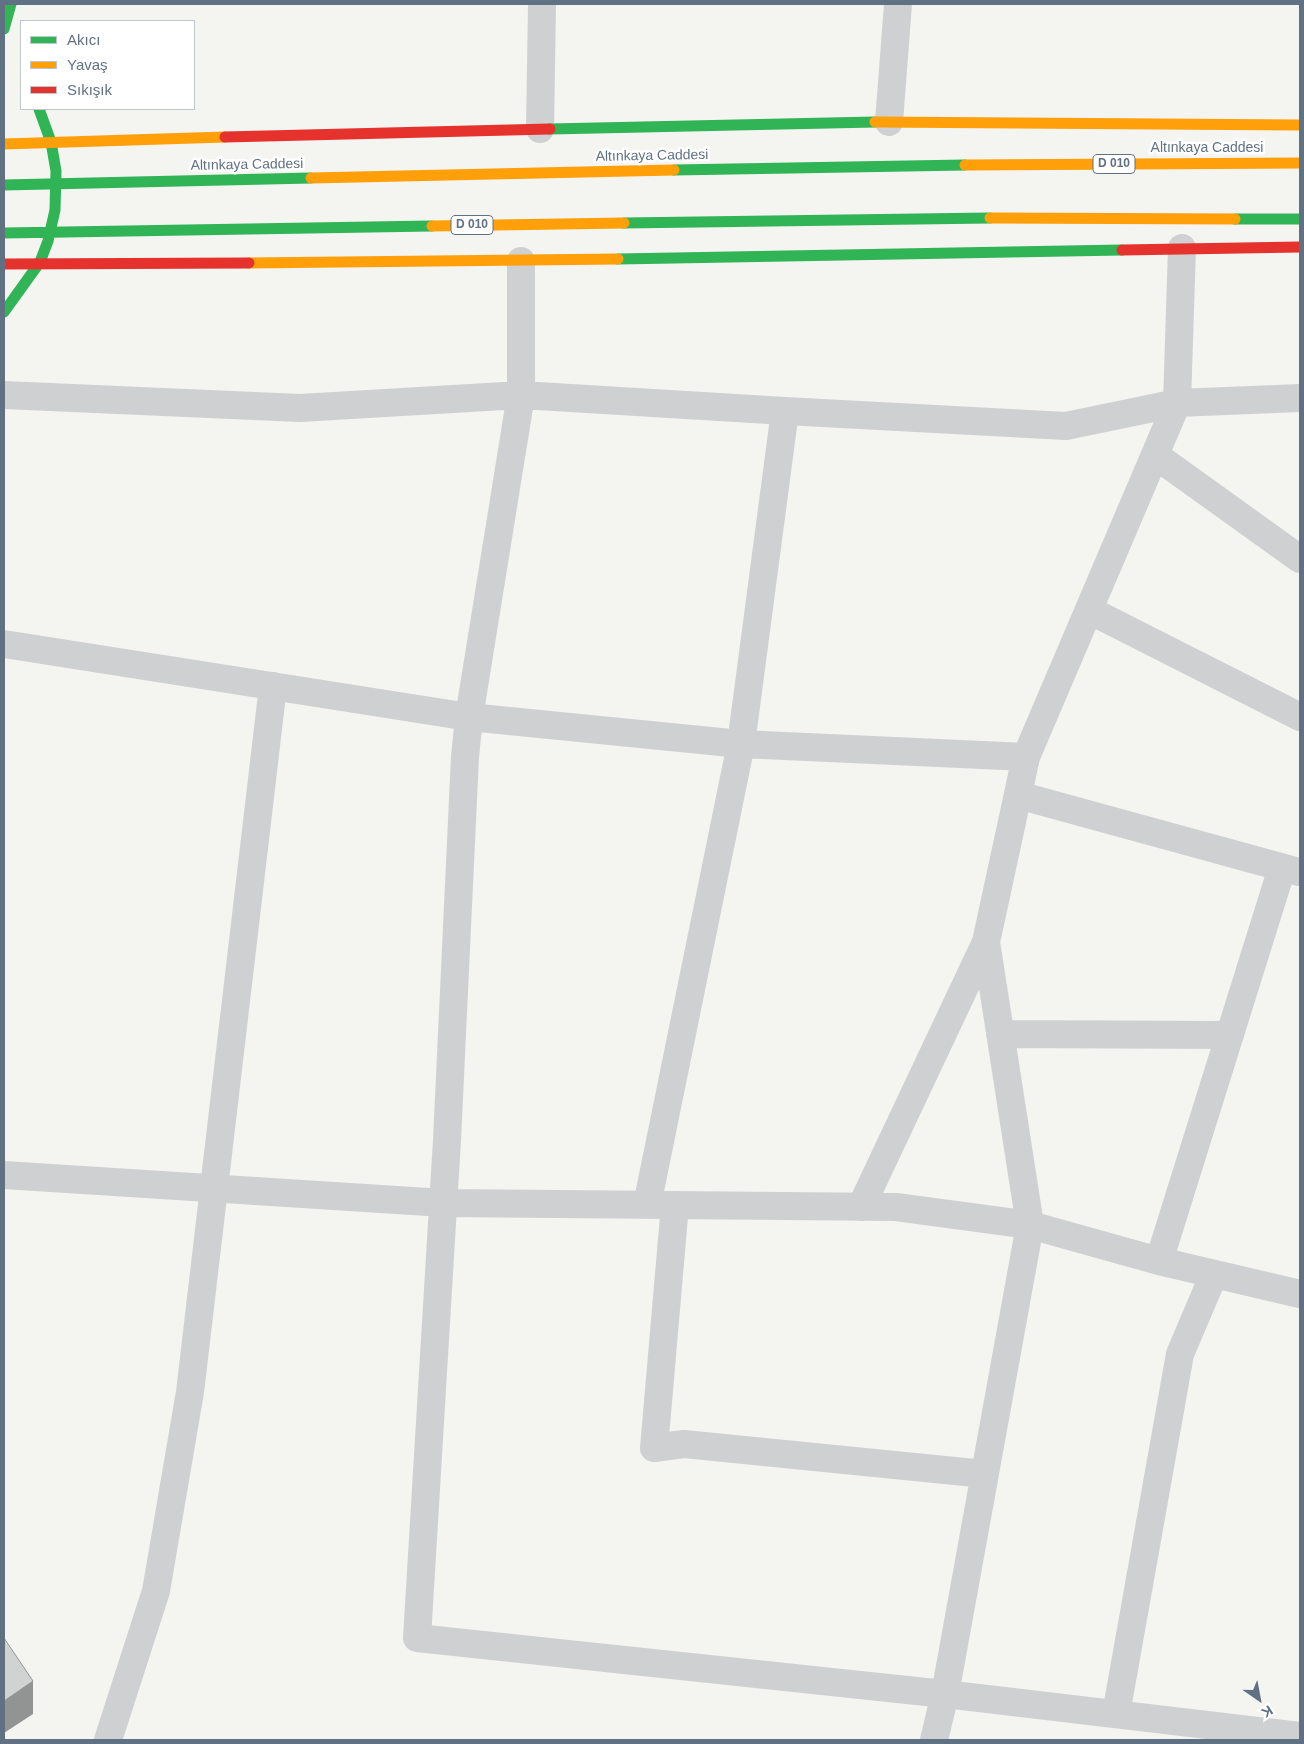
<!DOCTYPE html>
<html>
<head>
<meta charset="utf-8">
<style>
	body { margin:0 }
	#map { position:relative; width:1304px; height:1744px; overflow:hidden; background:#f4f4f1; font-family:Arial,sans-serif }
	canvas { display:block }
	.frame { position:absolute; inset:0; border:5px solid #617184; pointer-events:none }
	.legend { position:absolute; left:20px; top:20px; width:175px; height:90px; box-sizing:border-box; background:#fff; border:1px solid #c0c6ce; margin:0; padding:6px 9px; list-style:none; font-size:15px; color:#617184 }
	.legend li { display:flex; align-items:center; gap:10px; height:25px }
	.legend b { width:25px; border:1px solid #c0c6ce }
	.north { position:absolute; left:1234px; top:1674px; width:50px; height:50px; -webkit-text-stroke:4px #fff; paint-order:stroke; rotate:147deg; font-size:14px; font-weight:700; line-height:20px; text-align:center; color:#617184 }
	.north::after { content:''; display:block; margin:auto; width:18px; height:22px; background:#617184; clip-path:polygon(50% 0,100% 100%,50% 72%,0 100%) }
</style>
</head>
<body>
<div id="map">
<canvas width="1304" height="1744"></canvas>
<div class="frame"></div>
<ul class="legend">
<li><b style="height:6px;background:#30b455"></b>Akıcı</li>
<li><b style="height:6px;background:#ff9f0a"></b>Yavaş</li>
<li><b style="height:6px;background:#e5322d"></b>Sıkışık</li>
</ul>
<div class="north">K</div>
</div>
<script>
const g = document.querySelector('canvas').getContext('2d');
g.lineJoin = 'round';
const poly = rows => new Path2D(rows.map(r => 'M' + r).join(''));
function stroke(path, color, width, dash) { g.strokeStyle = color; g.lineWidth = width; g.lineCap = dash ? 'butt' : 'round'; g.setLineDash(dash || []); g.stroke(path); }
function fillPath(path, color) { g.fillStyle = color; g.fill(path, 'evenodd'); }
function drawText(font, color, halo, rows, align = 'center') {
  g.font = font + ' Arial,sans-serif'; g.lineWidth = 5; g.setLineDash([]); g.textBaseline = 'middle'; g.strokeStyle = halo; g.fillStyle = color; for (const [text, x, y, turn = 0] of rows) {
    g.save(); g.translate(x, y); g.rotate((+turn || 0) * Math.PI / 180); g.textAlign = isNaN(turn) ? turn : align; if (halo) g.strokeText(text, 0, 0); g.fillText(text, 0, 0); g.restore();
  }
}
const street = poly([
	[889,122,898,4],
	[540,129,542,4],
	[521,261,521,395,469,717,465,757,447,1140,417,1638,945,1694,1300,1736],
	[4,395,300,408,521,395,785,411,1066,426,1177,403,1300,398],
	[1155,455,1300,559],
	[1089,610,1300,717],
	[4,644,469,717,741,744,1026,757],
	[1018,795,1299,872],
	[1000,1034,1230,1035],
	[4,1175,444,1203,896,1207,1030,1225,1159,1261,1300,1294],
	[647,1205,741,744,785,411],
	[675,1205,654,1448,684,1444,985,1474],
	[861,1207,986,942,1026,757,1177,403,1182,248],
	[1159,1261,1282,868],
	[1116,1714,1180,1354,1214,1274],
	[108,1740,156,1591,190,1392,273,686],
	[934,1740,945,1694,1030,1225,986,942]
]);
const fast = poly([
	[4,29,11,4],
	[550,129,875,122],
	[674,170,965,165],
	[4,185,311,178],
	[1235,219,1300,219],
	[624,223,990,218],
	[4,233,432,226],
	[618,259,1122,250],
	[4,312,40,262,48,241,55,210,56,171,51,142,39,109]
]);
const slow = poly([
	[875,122,1300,125],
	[4,144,225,137],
	[965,165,1300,163],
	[311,178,674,170],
	[990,218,1235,219],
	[432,226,624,223],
	[249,263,618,259]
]);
const jam = poly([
	[225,137,550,129],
	[1122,250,1300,247],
	[4,264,249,263]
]);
const shadedWall = poly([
	[33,1681,33,1714,4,1733,4,1701]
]);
const building = poly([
	[4,1638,33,1681,4,1701,4,1638]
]);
const shields = [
	[1114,164,42],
	[472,225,42]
];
const shieldNames = [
	["D 010",1114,164],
	["D 010",472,225]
];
const streetNames = [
	["Altınkaya Caddesi",1207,148],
	["Altınkaya Caddesi",652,156,-1],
	["Altınkaya Caddesi",247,165,-1]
];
stroke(street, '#cfd0d1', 28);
stroke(fast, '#30b455', 11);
stroke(slow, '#ff9f0a', 11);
stroke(jam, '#e5322d', 11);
fillPath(shadedWall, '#929393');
fillPath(building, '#d1d2d2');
stroke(building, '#929393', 1);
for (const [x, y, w] of shields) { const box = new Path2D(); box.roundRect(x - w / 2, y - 9.5, w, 19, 4); g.fillStyle = '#fff'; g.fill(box); stroke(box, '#617184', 1); }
drawText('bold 12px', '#617184', null, shieldNames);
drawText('14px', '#617184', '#fff', streetNames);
</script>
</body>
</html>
